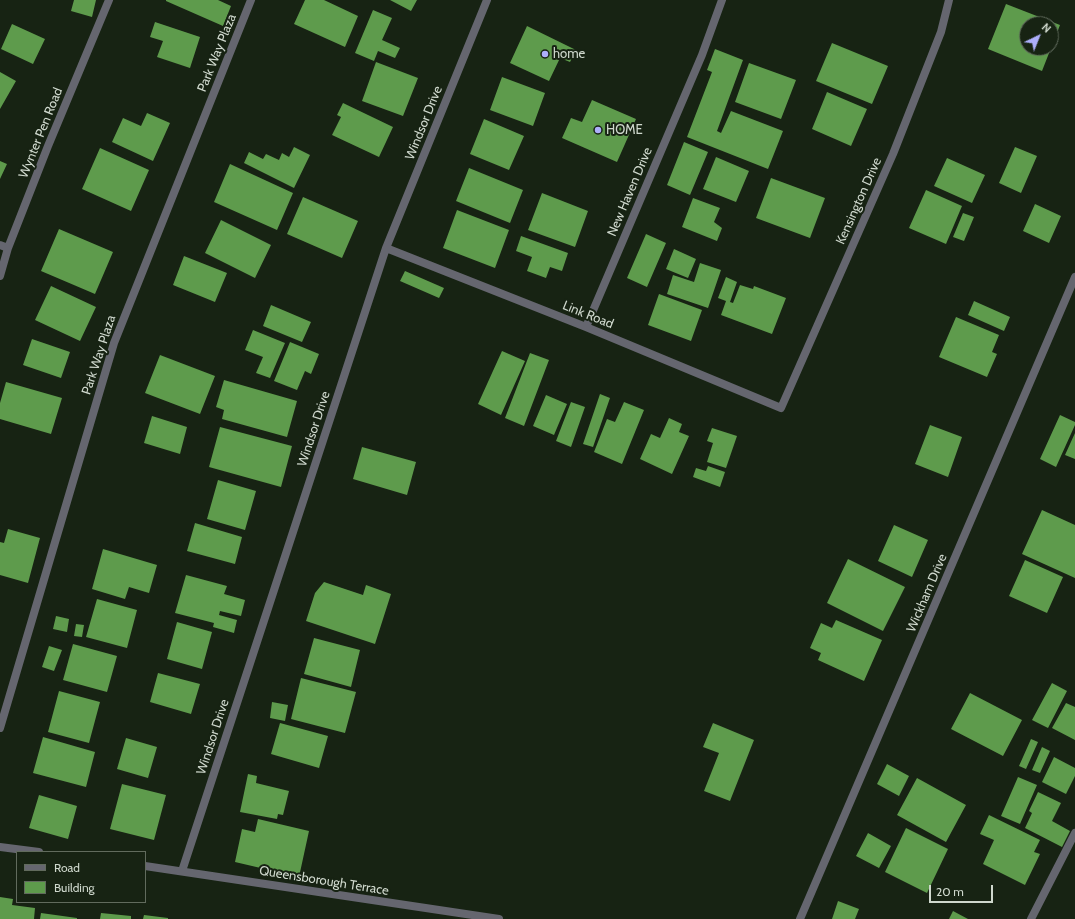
<!DOCTYPE html>
<html>
<head>
<meta charset="utf-8">
<style>
	body { margin:0 }
	#map { position:relative; width:1075px; height:919px; overflow:hidden; background:#172313; font-family:Cabin,sans-serif }
	canvas { display:block }
	.legend { position:absolute; left:16px; top:851px; width:130px; height:52px; box-sizing:border-box; background:#172313; border:1px solid #616b5d; margin:0; padding:5px 7px; list-style:none; font-size:12px; color:#cfd8cd }
	.legend li { display:flex; align-items:center; gap:8px; height:20px }
	.legend b { width:20px; border:1px solid #616b5d }
	.north { position:absolute; left:1019px; top:16px; width:40px; height:40px; box-sizing:border-box; background:#172313; border:1px solid #616b5d; border-radius:50%; rotate:43deg; font-size:11px; font-weight:700; line-height:16px; text-align:center; color:#cfd8cd }
	.north::after { content:''; display:block; margin:auto; width:14px; height:18px; background:#adaffb; clip-path:polygon(50% 0,100% 100%,50% 72%,0 100%) }
	.scale { position:absolute; left:929px; top:885px; width:64px; height:18px; box-sizing:border-box; border:2px solid #cfd8cd; border-top:0; padding-left:5px; font-size:12px; line-height:14px; white-space:nowrap; color:#cfd8cd; -webkit-text-stroke:3px #172313; paint-order:stroke }
</style>
</head>
<body>
<div id="map">
<canvas width="1075" height="919"></canvas>
<ul class="legend">
<li><b style="height:5px;background:#65666f"></b>Road</li>
<li><b style="height:11px;background:#5e9b4c"></b>Building</li>
</ul>
<div class="north">N</div>
<div class="scale">20 m</div>
</div>
<script>
const g = document.querySelector('canvas').getContext('2d');
g.lineJoin = 'round';
function fillPath(path, color) { g.fillStyle = color; g.fill(path, 'evenodd'); }
const poly = rows => new Path2D(rows.map(r => 'M' + r).join(''));
function stroke(path, color, width, dash) { g.strokeStyle = color; g.lineWidth = width; g.lineCap = dash ? 'butt' : 'round'; g.setLineDash(dash || []); g.stroke(path); }
function drawText(font, color, halo, rows, align = 'center') {
  g.font = font + ' Cabin,sans-serif'; g.lineWidth = 4; g.setLineDash([]); g.textBaseline = 'middle'; g.strokeStyle = halo; g.fillStyle = color; for (const [text, x, y, turn = 0] of rows) {
    g.save(); g.translate(x, y); g.rotate((+turn || 0) * Math.PI / 180); g.textAlign = isNaN(turn) ? turn : align; if (halo) g.strokeText(text, 0, 0); g.fillText(text, 0, 0); g.restore();
  }
}
const building = poly([
	[74,0,96,0,92,17,71,11],
	[166,0,218,0,231,6,223,26,166,1],
	[305,0,324,0,358,16,345,47,294,24],
	[390,0,417,0,411,11],
	[1006,4,1060,25,1042,71,988,49],
	[1027,24,1051,24,1051,48,1027,48],
	[373,10,392,18,382,40,400,48,395,58,378,51,374,61,355,53],
	[155,22,200,37,190,68,157,57,163,41,150,37],
	[12,24,45,39,33,64,1,49],
	[527,26,576,50,570,62,560,58,549,81,510,63],
	[832,43,888,66,872,104,816,81],
	[715,49,743,60,717,131,721,133,731,111,783,131,768,169,687,137,712,72,707,70],
	[376,62,418,78,403,116,362,101],
	[749,63,796,80,781,119,735,102],
	[0,72,16,81,0,109],
	[502,77,545,93,533,126,490,110],
	[827,92,867,109,851,146,812,129],
	[592,100,636,119,617,162,562,138,571,118,582,122],
	[343,103,393,127,379,157,332,135,341,117,337,115],
	[147,113,170,123,153,161,112,142,123,118,141,126],
	[484,119,524,136,509,170,470,154],
	[684,142,708,152,690,195,667,185],
	[294,147,310,155,294,188,244,163,249,152,263,159,266,154,279,160,282,153,289,157],
	[1015,147,1037,156,1021,193,999,183],
	[100,148,149,170,131,211,82,189],
	[716,157,749,171,736,202,703,189],
	[947,158,985,175,972,203,934,186],
	[0,161,7,164,0,179],
	[230,164,293,193,277,230,214,202],
	[469,168,523,190,510,223,456,201],
	[771,178,825,198,810,238,756,218],
	[926,190,962,206,946,244,909,228],
	[542,193,588,211,575,247,528,230],
	[303,197,358,221,342,258,287,234],
	[693,198,720,208,714,222,722,228,717,241,682,227],
	[1035,204,1061,216,1049,243,1023,231],
	[457,210,509,230,495,268,443,248],
	[963,213,974,217,964,241,953,237],
	[221,220,271,245,255,278,205,253],
	[59,229,113,252,95,294,41,271],
	[646,234,666,243,647,287,627,278],
	[521,236,568,253,562,271,550,267,546,278,527,271,532,257,516,251],
	[674,249,696,259,688,278,666,269],
	[184,256,227,273,215,302,173,285],
	[700,263,721,270,708,308,667,294,673,275,694,282],
	[405,271,444,288,439,298,400,281],
	[726,277,737,282,730,302,733,303,740,285,753,289,754,286,786,298,772,334,721,315,726,301,718,298],
	[51,286,96,307,80,341,35,320],
	[659,294,702,310,691,341,648,325],
	[974,301,1010,317,1004,331,968,315],
	[271,305,311,322,302,342,263,326],
	[956,317,999,335,992,352,997,354,987,377,939,357],
	[253,330,285,343,270,378,256,373,263,357,245,350],
	[32,339,70,352,61,378,23,365],
	[290,342,319,354,311,374,305,371,297,390,274,381],
	[502,351,525,361,501,415,478,404],
	[530,353,549,360,524,426,505,418],
	[160,355,215,376,200,414,145,393],
	[224,380,297,401,287,437,222,419,224,410,216,407],
	[6,382,62,398,51,434,0,419,0,403],
	[600,394,610,398,593,447,583,444],
	[546,395,567,404,554,435,533,426],
	[571,402,585,407,571,447,556,441],
	[624,402,644,410,622,464,594,452,607,419,615,422],
	[1060,415,1075,422,1075,425,1056,467,1040,459],
	[152,416,187,427,180,454,144,443],
	[669,418,682,424,679,432,689,436,672,474,640,459,651,434,660,438],
	[930,425,962,437,948,477,915,464],
	[220,427,292,446,281,487,209,467],
	[712,428,737,436,726,468,707,462,713,443,707,441],
	[1075,433,1075,459,1065,455],
	[362,447,416,462,407,495,353,479],
	[708,466,725,472,720,487,693,477,696,468,706,471],
	[218,480,256,491,245,530,207,519],
	[1042,510,1075,525,1075,578,1022,554],
	[195,523,242,537,235,564,187,551],
	[894,525,928,540,912,577,878,561],
	[8,529,40,538,28,583,0,575,0,542,4,543],
	[103,549,157,565,149,593,129,587,125,599,92,589],
	[848,559,905,587,883,631,827,603],
	[1025,560,1063,577,1047,613,1009,596],
	[186,575,227,586,224,594,245,600,241,616,220,611,219,615,237,620,234,633,213,627,214,623,175,613],
	[324,582,363,595,366,585,391,594,375,644,306,621,315,593],
	[97,599,137,610,127,648,86,637],
	[56,616,69,619,67,632,53,629],
	[836,620,882,640,864,681,818,660,821,653,810,648,821,623,832,628],
	[177,622,212,632,202,669,167,659],
	[76,624,84,625,82,637,74,636],
	[314,638,360,650,351,687,304,674],
	[73,644,117,656,107,692,63,680],
	[49,646,62,650,54,671,42,667],
	[158,673,200,684,191,714,150,702],
	[301,678,356,692,345,733,291,719],
	[1052,683,1067,691,1048,728,1032,720],
	[59,691,100,702,89,743,48,732],
	[970,693,1022,720,1003,756,951,729],
	[272,702,288,705,285,721,270,718],
	[1066,703,1075,707,1075,740,1052,728],
	[280,723,328,736,319,768,271,754],
	[713,723,754,740,730,801,704,791,719,753,703,747],
	[43,737,95,752,86,787,33,773],
	[126,738,157,747,148,778,117,769],
	[1031,739,1038,742,1026,769,1019,766],
	[1042,747,1050,751,1040,773,1032,770],
	[1054,757,1075,768,1075,776,1066,794,1042,782],
	[887,764,909,776,899,796,877,784],
	[248,774,257,776,256,783,289,791,283,815,278,814,277,819,240,812],
	[1018,777,1037,785,1020,824,1001,816],
	[917,778,966,805,946,842,897,815],
	[122,784,166,795,154,840,110,829],
	[1038,792,1061,803,1052,821,1070,831,1062,847,1025,828,1032,813,1029,811],
	[39,795,77,806,68,839,29,828],
	[989,815,1040,840,1034,852,1040,854,1025,885,983,864,994,840,980,834],
	[258,819,309,831,299,877,235,862,242,829,255,832],
	[906,828,948,849,927,893,885,872],
	[868,833,891,846,879,868,856,856],
	[0,897,13,899,12,905,35,908,34,919,0,919],
	[838,901,859,909,855,919,832,919],
	[953,911,968,919,949,919],
	[41,913,77,918,77,919,40,919],
	[101,913,131,916,131,919,100,919],
	[144,915,168,918,168,919,143,919]
]);
const street = poly([
	[0,245,8,248],
	[386,248,586,327,781,408,893,154,941,32,949,0],
	[0,276,8,248,48,146,109,0],
	[586,327,702,55,722,0],
	[0,728,114,343,251,0],
	[0,847,39,852],
	[145,866,499,919],
	[182,871,386,248,487,0],
	[800,919,1075,277],
	[1031,919,1075,833]
]);
const markers = [
	[545,54,4,"#adaffb"],
	[598,130,4,"#adaffb"]
];
const streetNames = [
	["Park Way Plaza",217,53,-68],
	["Windsor Drive",424,123,-68],
	["Wynter Pen Road",41,133,-68],
	["New Haven Drive",630,192,-67],
	["Kensington Drive",859,201,-66],
	["Link Road",588,315,22],
	["Park Way Plaza",99,355,-72],
	["Windsor Drive",314,429,-72],
	["Wickham Drive",927,593,-67],
	["Windsor Drive",213,737,-72],
	["Queensborough Terrace",324,881,9]
];
const poiNames = [
	["home",553,54],
	["HOME",606,130]
];
fillPath(building, '#5e9b4c');
stroke(street, '#65666f', 8);
for (const [x, y, r, color] of markers) { const dot = new Path2D(); dot.arc(x, y, r, 0, 2 * Math.PI); g.fillStyle = color; g.fill(dot); stroke(dot, '#172313', 1.5); }
drawText('13px', '#cfd8cd', '#172313', streetNames);
drawText('13px', '#cfd8cd', '#172313', poiNames, 'left');
</script>
</body>
</html>
